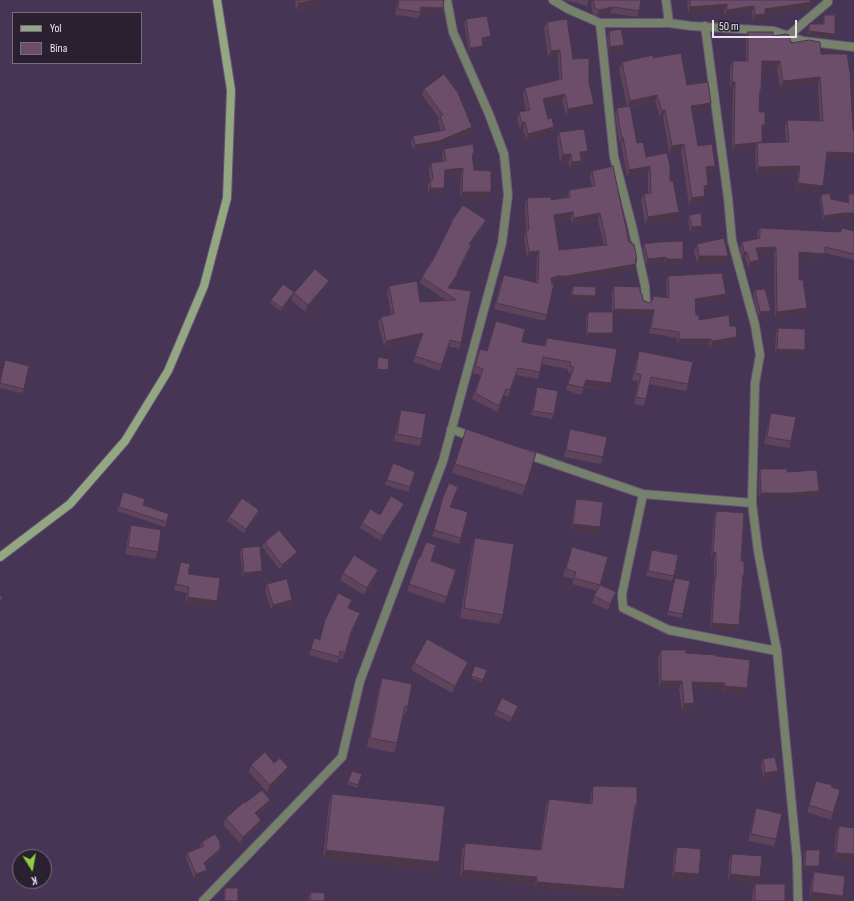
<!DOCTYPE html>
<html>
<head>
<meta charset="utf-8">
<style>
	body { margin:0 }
	#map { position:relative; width:854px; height:901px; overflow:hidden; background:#473556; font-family:"Sofia Sans Condensed",sans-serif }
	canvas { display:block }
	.legend { position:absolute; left:12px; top:12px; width:130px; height:52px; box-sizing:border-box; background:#292130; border:1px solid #776d7e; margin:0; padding:5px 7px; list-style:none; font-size:12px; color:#ebe0f4 }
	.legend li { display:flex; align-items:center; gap:8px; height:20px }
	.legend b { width:20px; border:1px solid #776d7e }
	.north { position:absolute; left:12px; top:849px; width:40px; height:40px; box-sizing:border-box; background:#292130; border:1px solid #776d7e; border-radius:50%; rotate:169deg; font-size:11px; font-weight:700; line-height:16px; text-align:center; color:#ebe0f4 }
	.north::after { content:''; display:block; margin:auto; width:14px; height:18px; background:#91cd3f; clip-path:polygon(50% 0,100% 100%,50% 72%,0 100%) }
	.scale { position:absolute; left:712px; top:20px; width:85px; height:18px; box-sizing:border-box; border:2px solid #ebe0f4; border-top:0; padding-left:5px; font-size:12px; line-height:14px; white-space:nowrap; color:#ebe0f4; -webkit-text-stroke:3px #292130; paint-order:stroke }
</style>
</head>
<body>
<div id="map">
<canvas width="854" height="901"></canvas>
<ul class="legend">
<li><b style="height:5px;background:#94a783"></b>Yol</li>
<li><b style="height:11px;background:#6d4e6a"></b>Bina</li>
</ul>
<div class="north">K</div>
<div class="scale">50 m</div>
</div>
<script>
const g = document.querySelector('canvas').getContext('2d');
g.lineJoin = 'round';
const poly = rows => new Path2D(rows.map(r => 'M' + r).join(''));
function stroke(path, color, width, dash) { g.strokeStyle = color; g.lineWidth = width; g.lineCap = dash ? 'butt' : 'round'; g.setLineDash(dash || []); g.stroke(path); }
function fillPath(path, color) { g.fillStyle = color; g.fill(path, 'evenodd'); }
const street = poly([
	[553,0,568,9,600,23,669,23,691,26,774,31,803,41,854,47],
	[666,0,669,23],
	[600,23,614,157,632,226,645,286,646,303],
	[705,26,728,198,732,241,755,325,760,355,755,383,752,503,758,551,777,651,797,859,798,901],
	[788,36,828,2,828,0],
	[451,429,473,437],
	[526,454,643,494,752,503],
	[643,494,622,594,623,608,669,630,777,651],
	[203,901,342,757,360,681,443,461,502,243,508,195,504,154,489,114,453,32,447,0]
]);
const secondary = poly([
	[0,557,70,504,125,441,168,371,204,286,227,198,231,90,217,0]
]);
const wall = poly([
	[295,0,326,0,325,2,316,3,315,7,296,10],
	[398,0,444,0,443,8,441,14,420,14,418,18,395,15],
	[564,0,589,0,587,6],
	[592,0,641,0,639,11,637,17,610,13,597,16,593,14,591,4],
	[687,0,810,0,811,2,808,9,765,15,763,20,753,21,752,12,725,16,724,11,688,13],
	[824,15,835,34,833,38,808,36,808,29,809,24,823,24,823,20],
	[466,19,489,40,482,41,483,46,482,50,469,52,464,23],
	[547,22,589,83,594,104,592,110,566,115,562,100,544,104,548,119,554,127,552,134,526,140,523,129,520,129,517,119,519,112,526,111,523,94,525,88,559,80,558,56,548,58,544,28],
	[609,31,624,45,622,50,609,52,607,36],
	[748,32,773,36,791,43,820,42,826,159,820,192,796,190,798,172,756,174,755,149,732,151,733,89,730,89,730,67,733,61,746,61,746,38],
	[762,68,777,68,780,87,818,84,820,121,787,120,785,127,786,142,761,143,762,131,759,112,760,95,761,90],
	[653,58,687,85,711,103,709,109,692,112,698,146,715,166,712,172,706,173,705,192,703,203,689,205,681,150,669,153,663,116,660,117,655,101,630,107,637,143,646,157,670,181,677,219,645,224,641,200,644,194,648,193,648,172,627,176,621,144,620,144,617,129,615,114,617,108,627,106,619,69,622,62],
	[424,89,472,127,470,133,437,146,413,150,411,142,413,136,441,131,438,122,439,118,422,95],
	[559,132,588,151,586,158,581,159,581,161,579,167,569,168,569,161,560,162,557,139],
	[444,149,474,153,472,159,474,170,491,192,488,199,460,198,461,174,445,177,442,195,428,194,428,185,430,181,429,169,431,163,443,162,442,155],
	[592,171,629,242,632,245,637,260,634,270,564,282,554,282,554,283,552,284,547,315,545,321,494,309,501,281,504,275,536,283,537,257,527,258,524,237,526,231,525,204,527,198,551,200,567,197,569,190,592,187,590,177],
	[571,218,572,224,598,220,604,246,559,250,555,221],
	[849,194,854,194,854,217,842,217,823,220,820,199,821,195,831,199,848,203,848,198],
	[689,215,701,230,690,232,688,220],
	[451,222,483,226,471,245,469,251,458,273,456,279,450,288,471,291,461,343,459,349,448,346,440,371,413,362,420,339,384,347,378,323,381,317,391,314,387,292,389,286,420,302,446,300,420,283,422,277,434,258,449,228],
	[760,228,840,232,842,228,854,231,854,260,825,253,823,259,799,258,799,280,807,308,805,313,775,318,774,253,757,254,759,260,757,266,748,268,745,257,742,258,740,248,742,242,758,239,757,233],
	[644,244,681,264,664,264,664,261,646,264,643,249],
	[697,244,725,263,697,263,694,251],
	[668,276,726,294,724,299,695,304,696,315,699,320,730,326,737,337,735,343,710,347,709,344,677,344,677,338,649,333,652,315,613,314,611,338,586,338,586,317,588,312,612,312,612,292,614,286,640,293,643,300,649,303,651,301,653,296,667,298,666,281],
	[573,286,594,301,571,299,571,291],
	[326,288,305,312,291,300,293,296,281,311,270,303,271,300,294,292],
	[755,290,769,315,758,317,753,295],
	[496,321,522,342,544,346,547,338,611,383,609,390,584,387,581,395,566,390,571,373,568,373,568,369,542,364,540,372,538,379,516,375,508,397,504,395,497,412,472,399,481,375,473,373,477,355,480,349,487,351],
	[778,328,803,354,775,354,776,333],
	[639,351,688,384,686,391,649,384,646,399,644,406,634,404,638,381,632,380,637,358],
	[5,360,24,389,22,393,0,388,0,380],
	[537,387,554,414,552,419,531,415,536,392],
	[401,410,422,439,419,446,394,441,399,417],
	[771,413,791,441,789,448,764,444,769,420],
	[466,429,526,486,522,495,452,473],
	[570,429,603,457,601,464,564,457,568,436],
	[391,467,410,487,409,492,385,485],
	[760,469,817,496,792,498,759,498,759,474],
	[449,483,451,507,461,538,459,544,432,536,441,504],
	[123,492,143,505,169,514,165,527,117,511],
	[576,499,600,527,597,534,571,531,574,506],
	[404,504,402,508,381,541,360,528,362,523],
	[259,510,257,515,244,533,227,521,229,517],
	[716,511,741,561,744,575,742,579,739,625,737,631,710,629,713,583,714,580,714,558,711,558,714,517],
	[131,525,158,552,155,559,125,554,129,532],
	[475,538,503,615,499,624,460,618,472,547],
	[264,542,265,543,265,542,297,552,296,557,280,570,262,547],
	[572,547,600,585,616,592,608,610,592,603,597,591,572,584,574,579,563,576],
	[242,548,262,571,260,576,243,578,240,552],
	[652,550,674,576,672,581,646,576,651,554],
	[419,557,456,570,444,604,407,591],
	[181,562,188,574,217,601,215,607,185,604,187,593,174,590,179,568],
	[343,573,376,577,364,595,340,580],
	[675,578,683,614,681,618,667,615,674,582],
	[267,584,292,600,290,605,271,610,265,589],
	[349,608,357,619,351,635,343,659,339,658,337,663,309,655,314,638,320,639,325,620],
	[661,650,686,653,716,656,747,688,745,695,723,692,723,690,693,689,694,703,692,710,682,711,679,688,659,688,658,657],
	[414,663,466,669,452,693,411,670],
	[475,666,487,670,482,682,471,678],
	[382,678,408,706,405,715,403,715,397,743,394,753,367,747,379,687],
	[518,706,510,722,494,715,496,710],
	[763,759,776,776,763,778,761,764],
	[274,763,286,774,267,792,249,772,251,765],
	[352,771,362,774,357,788,347,784],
	[816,781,831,787,833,813,831,820,807,812],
	[593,786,637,805,635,811,624,889,621,896,534,889,535,885,460,878,462,850,465,843,540,850,546,806,549,799,590,804,591,794],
	[332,794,435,871,323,859,329,803],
	[245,803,268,806,257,815,259,826,240,843,223,825,226,818],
	[756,808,776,839,774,846,748,841,754,815],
	[839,826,854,828,854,862,834,860,836,833],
	[202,842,218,854,205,865,205,874,194,879,186,858,187,853,201,848,200,846],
	[677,847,699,874,696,881,672,879,674,854],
	[806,850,819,866,818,871,804,870,804,855],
	[732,854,760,877,758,884,728,881,729,861],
	[814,872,843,896,841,901,823,901,809,899,812,879],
	[755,884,785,901,752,901,753,890],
	[225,888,238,901,224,901,224,892],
	[311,892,324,901,308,901,309,896]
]);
const shadedWall = poly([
	[315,0,326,0,325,2,316,3,315,7,296,10,299,3],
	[811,2,808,9,765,15,763,20,753,21,755,15,765,9],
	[727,4,724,11,688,13,690,7],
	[754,6,752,12,725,16,727,10],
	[421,7,443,8,441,14,420,14],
	[613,7,610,13,597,16,599,10],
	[809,31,835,34,833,38,808,36],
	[491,36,489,40,480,42,482,38],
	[624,45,622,50,609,52,610,47],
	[483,46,482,50,469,52,470,48],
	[560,50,558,56,548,58,551,51],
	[762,61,780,61,777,68,760,68],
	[820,77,818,84,780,87,783,81],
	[732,82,735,82,733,89,730,89],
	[565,94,562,100,541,105,543,99],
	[657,95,655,101,628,107,630,101],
	[711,103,709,109,688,113,691,106],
	[594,104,592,110,566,115,568,109],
	[665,110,663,116,660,117,662,111],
	[525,122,523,129,520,129,522,123],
	[762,125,765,125,762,131,759,131],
	[472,127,470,133,437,146,413,150,415,145],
	[554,127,552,134,526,140,528,134],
	[623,137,621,144,620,144,622,138],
	[762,142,759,149,757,143,755,149,732,151,734,145],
	[684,144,681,150,669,153,672,146],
	[588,151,586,158,578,159,580,152],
	[827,152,854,153,854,159,824,159],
	[571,154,569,161,560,162,563,155],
	[581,161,579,167,569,168,572,162],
	[650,166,648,172,627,176,629,170],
	[715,166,712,172,703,174,706,167],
	[800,166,798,172,756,174,758,167],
	[463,168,461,174,443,177,445,170],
	[798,183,823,186,820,192,796,190],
	[708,185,705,192,701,192,704,186],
	[430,188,444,188,442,195,428,194],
	[462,192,491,192,488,199,460,198],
	[705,196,703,203,689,205,692,198],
	[573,212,571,218,552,221,554,215],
	[679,212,677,219,645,224,648,217],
	[600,213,598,220,572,224,574,218],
	[844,213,854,213,854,217,842,217,823,220,824,216],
	[486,220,483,226,467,250,469,244],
	[702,226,701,230,690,232,692,227],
	[471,245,469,251,457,275,458,273,456,279,446,294,448,288,457,273],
	[776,247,774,253,754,254,756,248],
	[539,251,537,257,527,258,529,252],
	[744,252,747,252,745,257,742,258],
	[799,252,825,254,823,259,797,258],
	[699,256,728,256,725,263,697,263],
	[666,257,664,261,646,264,648,259],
	[666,259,683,259,681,264,664,264],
	[637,260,634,270,564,282,554,282,554,283,549,284,551,278,556,276],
	[759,260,757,266,748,268,750,262],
	[329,281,326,288,305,312,308,305],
	[294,293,293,296,281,311,282,308],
	[726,294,724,299,693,305,695,299],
	[572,295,595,296,594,301,571,299],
	[807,308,805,313,775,318,777,312],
	[614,309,654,310,652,315,612,314],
	[771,311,769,315,758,317,760,312],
	[423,333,420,339,384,347,386,341],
	[587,333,613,333,611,338,586,338],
	[737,337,735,343,710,347,712,341],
	[679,339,711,339,709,344,677,344],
	[777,349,805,350,803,354,775,354],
	[377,369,388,370,387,373,376,371],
	[586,380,611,383,609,390,584,386],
	[819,491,817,496,792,498,759,498,761,493],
	[404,504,402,508,381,541,383,536],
	[259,510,257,515,244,533,246,529],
	[573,524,600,527,597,534,571,531],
	[297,552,296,557,280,570,282,565],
	[713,552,716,553,714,558,711,558],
	[378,570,376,577,364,595,367,588],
	[262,571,260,576,243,578,244,573],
	[616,592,614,599,608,610,610,604],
	[188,597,217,601,215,607,185,604],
	[3,598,2,603,0,604,0,601],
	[292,600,290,605,271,610,273,605],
	[712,623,739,625,737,631,710,629],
	[468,662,466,669,452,693,455,686],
	[661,681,682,681,679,688,659,688],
	[692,682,725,683,723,690,689,689],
	[725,686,747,688,745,695,723,692],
	[694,703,692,710,682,711,684,704],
	[288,767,286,774,267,792,270,785],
	[778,771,776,776,763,778,765,773],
	[270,800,268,806,252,819,255,813],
	[261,820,259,826,240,843,243,837],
	[220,849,218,854,202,867,204,863],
	[326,850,439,862,435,871,323,859],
	[836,853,854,854,854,862,834,860],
	[805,866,819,866,818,871,804,870],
	[207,870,205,874,194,879,196,874],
	[463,870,537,877,535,885,460,878],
	[674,872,699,874,696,881,672,879],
	[730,874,760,877,758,884,728,881],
	[537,882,624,889,621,896,534,889],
	[812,892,843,896,841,901,823,901,809,899]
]);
const building = poly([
	[298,0,316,0,299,3,298,0],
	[399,0,444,0,443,8,421,7,420,12,398,9,399,0],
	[593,0,641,0,639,11,613,7,599,10,595,8,593,0],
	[690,0,810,0,811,2,765,9,765,14,755,15,754,6,727,10,727,4,690,7,690,0],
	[824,15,835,15,835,34,809,31,809,24,824,24,824,15],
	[487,16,491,36,482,38,483,46,470,48,466,19,487,16],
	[567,19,573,59,589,58,589,83,594,104,568,109,565,94,543,99,548,119,552,118,554,127,528,134,525,122,522,123,519,112,530,110,525,88,562,79,560,50,551,51,547,22,567,19],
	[621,29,624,45,610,47,609,31,621,29],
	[748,32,773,32,773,36,786,34,789,35,791,43,809,40,820,42,821,54,847,54,850,73,853,130,854,130,854,153,827,152,823,186,798,183,800,166,758,167,757,143,789,142,787,120,823,121,820,77,783,81,780,61,762,61,761,90,760,90,759,112,765,112,765,125,762,125,762,142,734,145,735,82,732,82,733,61,748,61,748,32],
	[681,53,687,85,708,82,711,103,691,106,698,146,712,144,715,166,706,167,708,185,704,186,705,196,692,198,684,144,672,146,665,110,662,111,657,95,630,101,622,62,653,55,653,58,681,53],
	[444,74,458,93,472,127,439,141,415,145,413,136,445,130,440,116,443,115,424,89,444,74],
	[630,106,637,143,643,142,646,157,667,153,670,166,670,181,673,181,679,212,648,217,644,194,651,193,650,166,629,170,623,137,622,138,619,123,617,108,630,106],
	[584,129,588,151,580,152,581,161,572,162,571,154,563,155,559,132,584,129],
	[473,144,474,153,472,154,474,170,491,171,491,192,462,192,463,168,445,170,444,188,430,188,431,179,433,179,431,163,446,161,444,149,473,144],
	[613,166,629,242,632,242,632,245,634,244,637,260,635,260,636,264,567,276,556,276,556,277,551,278,552,284,554,284,547,315,496,303,504,275,538,283,539,251,529,252,526,231,529,230,527,198,551,197,551,200,570,197,569,190,595,186,592,171,613,166],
	[573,212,574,218,600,213,607,245,559,250,554,215,573,212],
	[830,193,831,199,849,203,849,194,854,194,854,213,844,213,824,216,821,195,830,193],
	[463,205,486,220,469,244,471,245,457,273,458,273,448,288,471,291,461,343,450,340,442,365,415,356,423,333,386,341,381,317,394,314,389,286,417,281,420,302,456,300,422,277,434,258,452,222,451,222,463,205],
	[701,213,702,226,692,227,689,215,701,213],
	[760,228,841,232,842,228,854,231,854,254,825,247,825,254,799,252,799,280,803,280,807,308,777,312,776,247,756,248,759,260,750,262,747,252,744,252,742,242,760,238,760,228],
	[724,238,728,256,699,256,697,244,724,238],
	[683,241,683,259,666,259,666,257,648,259,644,244,659,242,683,241],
	[315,269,329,281,308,305,294,293,315,269],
	[722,273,726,294,695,299,696,315,699,315,699,320,729,315,730,326,736,326,737,337,712,341,711,339,679,339,679,332,651,328,654,310,614,309,614,286,640,287,640,293,642,294,643,300,649,303,653,300,653,296,669,298,668,276,722,273],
	[283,284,294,292,282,308,271,300,283,284],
	[573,286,596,287,595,296,572,295,573,286],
	[765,289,771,311,760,312,755,290,765,289],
	[588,312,613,312,613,333,587,333,588,312],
	[496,321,525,329,522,342,545,346,547,338,617,349,611,383,586,380,583,388,568,384,574,367,570,366,571,362,543,357,540,372,518,368,510,390,506,389,499,406,475,393,483,369,475,366,480,349,487,351,496,321],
	[778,328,805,329,805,350,777,349,778,328],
	[639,351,693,362,688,384,651,377,646,399,636,397,641,375,635,373,639,351],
	[378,357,389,359,388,370,377,369,378,357],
	[5,360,29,366,24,389,0,383,5,360],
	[537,387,558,391,554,414,533,411,537,387],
	[401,410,426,414,422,439,397,434,401,410],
	[771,413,796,417,791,441,767,437,771,413],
	[466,429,536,453,526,486,455,464,466,429],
	[570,429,607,437,603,457,566,450,570,429],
	[393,463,415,472,410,487,387,480,393,463],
	[760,469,787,469,787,472,817,470,819,491,793,493,761,493,760,469],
	[449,483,458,487,450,507,468,512,461,538,434,530,443,497,449,483],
	[123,492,145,499,143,505,169,514,166,522,119,507,123,492],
	[391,496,404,504,383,536,362,523,370,509,380,515,391,496],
	[242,498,259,510,246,529,229,517,242,498],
	[576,499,603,502,600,527,573,524,576,499],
	[716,511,744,513,741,561,744,561,744,575,743,575,739,625,712,623,715,577,716,577,716,553,713,552,716,511],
	[131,525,161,530,158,552,128,547,131,525],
	[279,530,297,552,282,565,264,542,267,543,265,542,279,530],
	[475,538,514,544,503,615,464,608,475,538],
	[426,542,436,545,431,561,456,570,447,597,409,584,419,557,420,558,426,542],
	[260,546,262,571,244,573,242,548,260,546],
	[572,547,608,557,600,585,616,592,610,604,594,596,600,585,574,578,576,572,566,569,572,547],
	[652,550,678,555,674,576,648,571,652,550],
	[354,555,378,570,367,588,343,573,354,555],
	[181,562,190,564,188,574,220,578,217,601,188,597,189,587,176,584,181,562],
	[675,578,690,581,683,614,668,611,675,578],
	[287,579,292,600,273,605,267,584,287,579],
	[338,593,352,600,348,608,360,613,351,632,345,653,340,651,339,657,311,649,314,638,320,640,325,620,338,593],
	[0,594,3,598,0,601,0,594],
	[427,639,468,662,455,686,414,663,427,639],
	[661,650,686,650,686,653,716,655,716,656,750,660,747,688,725,686,725,683,692,682,694,703,684,704,682,681,661,681,661,650],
	[475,666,487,670,483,680,471,676,475,666],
	[382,678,412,684,408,706,405,706,397,743,370,738,382,678],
	[502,698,518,706,512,718,496,710,502,698],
	[265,752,274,763,280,758,288,767,270,785,251,765,265,752],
	[775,757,778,771,765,773,763,759,775,757],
	[352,771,362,774,358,785,348,782,352,771],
	[816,781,832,785,831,787,840,790,833,813,809,805,816,781],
	[593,786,637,787,637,805,635,805,624,889,537,882,537,877,463,870,465,843,541,850,549,799,592,804,593,786],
	[262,790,270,800,255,813,261,820,243,837,226,818,244,802,245,803,262,790],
	[332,794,445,806,439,862,326,850,332,794],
	[756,808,782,814,776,839,751,834,756,808],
	[839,826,854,828,854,854,836,853,839,826],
	[215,834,220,842,220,849,204,863,207,870,196,874,187,853,204,846,202,842,215,834],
	[677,847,701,849,699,874,674,872,677,847],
	[806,850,820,850,819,866,805,866,806,850],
	[732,854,762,856,760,877,730,874,732,854],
	[814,872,845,876,843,896,812,892,814,872],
	[755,884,785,884,785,901,755,901,755,884],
	[225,888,238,888,238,901,225,901,225,888],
	[311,892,325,893,324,901,315,901,310,900,311,892]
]);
stroke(street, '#655472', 10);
stroke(secondary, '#655472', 10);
stroke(street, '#76816b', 8);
stroke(secondary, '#94a783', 8);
fillPath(wall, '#5e435b');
fillPath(shadedWall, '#4c374a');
fillPath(building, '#6d4e6a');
stroke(building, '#4c374a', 1);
</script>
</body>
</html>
